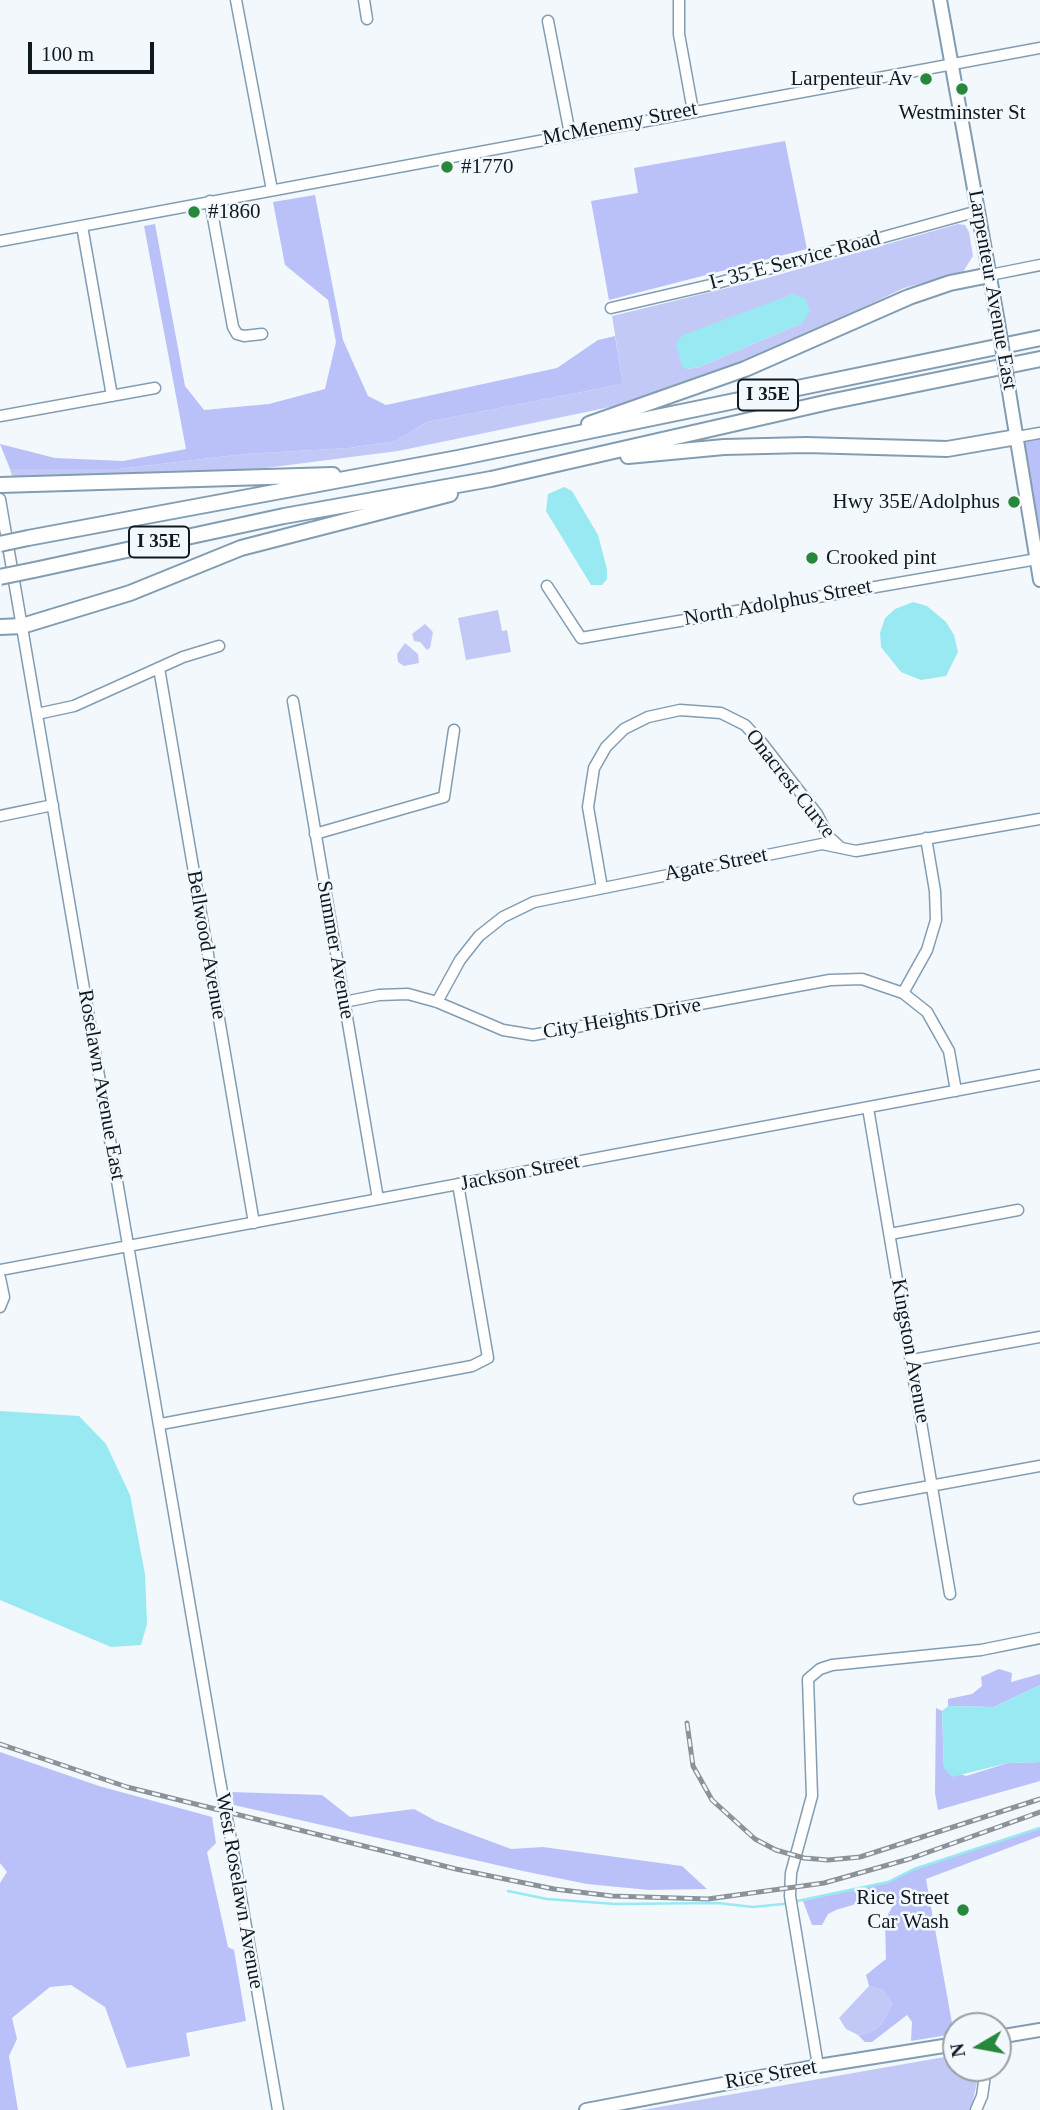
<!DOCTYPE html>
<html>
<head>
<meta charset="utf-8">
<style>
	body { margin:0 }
	#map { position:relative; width:1040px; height:2110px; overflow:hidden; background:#f3f8fd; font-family:Georgia,serif }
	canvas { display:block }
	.north { position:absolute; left:942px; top:2012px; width:70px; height:70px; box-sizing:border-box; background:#f3f8fd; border:2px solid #989fa5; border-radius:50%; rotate:260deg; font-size:19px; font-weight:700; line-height:28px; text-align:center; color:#0f1920 }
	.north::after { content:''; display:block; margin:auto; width:24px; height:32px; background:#27873a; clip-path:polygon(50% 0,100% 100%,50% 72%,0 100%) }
	.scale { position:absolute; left:28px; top:42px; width:126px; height:32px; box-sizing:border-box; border:4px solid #0f1920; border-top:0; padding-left:9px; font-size:21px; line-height:24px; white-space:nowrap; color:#0f1920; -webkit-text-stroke:5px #f3f8fd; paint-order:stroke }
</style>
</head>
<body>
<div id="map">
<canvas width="1040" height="2110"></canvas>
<div class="north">N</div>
<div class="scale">100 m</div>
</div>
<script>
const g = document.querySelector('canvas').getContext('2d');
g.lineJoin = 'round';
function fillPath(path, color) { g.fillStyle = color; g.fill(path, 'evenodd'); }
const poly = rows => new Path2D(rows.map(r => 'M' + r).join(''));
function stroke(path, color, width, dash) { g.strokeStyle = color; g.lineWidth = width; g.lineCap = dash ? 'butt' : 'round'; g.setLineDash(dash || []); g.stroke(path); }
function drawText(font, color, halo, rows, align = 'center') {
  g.font = font + ' Georgia,serif'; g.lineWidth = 5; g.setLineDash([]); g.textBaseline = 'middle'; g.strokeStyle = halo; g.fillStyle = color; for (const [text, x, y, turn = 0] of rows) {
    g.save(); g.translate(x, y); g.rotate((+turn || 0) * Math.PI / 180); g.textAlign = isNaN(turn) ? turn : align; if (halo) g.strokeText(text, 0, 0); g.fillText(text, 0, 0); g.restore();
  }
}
const green = poly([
	[958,224,965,225,969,232,973,256,963,272,904,288,758,358,644,400,398,451,250,470,13,479,10,469,118,469,245,454,349,448,396,441,427,422,623,384,612,316,760,280],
	[793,294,802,323,699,367,686,369,762,308],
	[498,610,502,631,507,630,511,652,466,660,458,618],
	[425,624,433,632,430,648,427,650,420,642,414,641,412,634],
	[405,643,418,654,419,663,404,666,398,662,397,654],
	[869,1986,883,1990,892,2004,881,2025,869,2033,858,2035,846,2029,839,2018],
	[956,2055,956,2068,980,2068,971,2110,642,2110]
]);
const forest = poly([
	[785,141,807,249,609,300,591,201,638,193,634,168],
	[315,195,343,340,368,396,386,405,557,368,598,340,615,336,623,384,427,422,396,441,349,448,245,454,118,469,10,469,0,444,55,458,123,461,186,449,144,226,155,224,185,386,204,410,269,404,325,389,336,342,328,300,285,265,273,202],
	[1040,433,1040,580,1017,437],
	[999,1669,1012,1673,1011,1682,1040,1674,1040,1685,994,1707,948,1706,948,1699,972,1694,982,1686,981,1677],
	[936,1708,942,1711,944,1768,966,1776,1008,1763,1040,1762,1040,1781,938,1810,935,1793],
	[0,1752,99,1786,212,1817,216,1843,207,1852,228,1947,234,1950,246,2021,186,2033,190,2056,127,2068,105,2007,71,1985,50,1987,12,2018,17,2039,9,2056,18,2110,0,2110,0,1883,7,1872,0,1863],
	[231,1792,322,1795,350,1817,414,1809,436,1821,511,1849,543,1847,682,1866,707,1889,649,1890,587,1884,523,1871,234,1805],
	[1040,1827,1040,1836,926,1879,954,2034,911,2041,912,2022,907,2015,872,2042,865,2042,858,2035,869,2033,881,2025,892,2004,883,1990,869,1986,866,1975,886,1959,885,1920,896,1900,886,1895,836,1910,828,1914,822,1925,812,1925,803,1901,888,1882,914,1869]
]);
const water = poly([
	[793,294,806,299,810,311,802,323,699,367,686,369,682,366,676,343,683,335],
	[564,487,572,491,598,535,607,569,607,579,602,585,591,585,546,511,548,494],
	[913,602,927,606,946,622,954,635,958,652,946,676,921,680,901,672,881,647,880,633,885,618,895,609],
	[0,1411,79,1416,106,1444,130,1495,145,1574,147,1624,141,1645,111,1647,0,1600],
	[1040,1685,1040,1762,1008,1763,952,1777,944,1768,942,1711,948,1706,994,1707]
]);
const stream = poly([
	[508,1891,547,1899,615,1904,718,1903,753,1907,783,1904,888,1882,914,1869,1040,1828]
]);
const minor = poly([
	[236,0,272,190],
	[364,0,367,19],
	[679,0,679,34,693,111],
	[548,21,570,134],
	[210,201,233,327,237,334,244,336,262,334],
	[82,226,112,396],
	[0,241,1040,48],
	[990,275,1040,265],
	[611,308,710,285,978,211],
	[0,416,155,388],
	[1017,437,1040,433],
	[0,499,220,1781],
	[547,586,581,638,1037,559],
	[159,668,254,1223],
	[293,701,378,1199],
	[37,714,74,706,183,657,219,646],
	[0,816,53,805],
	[315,834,444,797,454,730],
	[602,888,588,807,594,768,606,747,624,729,648,717,680,710,721,713,745,725,762,743,817,814,829,837,840,847],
	[903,993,927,950,936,920,935,891,926,838],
	[344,1002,379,995,408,994,437,1002,503,1030,533,1035,830,980,862,979,903,993,927,1012,949,1051,956,1091],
	[437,1002,460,960,479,936,503,917,534,902,822,844,856,851,1040,819],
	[868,1108,950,1594],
	[890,1234,1018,1210],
	[0,1270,1040,1075],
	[0,1278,4,1297,0,1307],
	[912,1360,1040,1337],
	[161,1424,472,1366,488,1358,458,1184],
	[859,1499,1040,1466],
	[231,1840,278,2110],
	[818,2066,790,1896,791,1873,812,1796,808,1679,820,1669,832,1665,981,1650,1040,1638],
	[976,2110,982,2096,986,2068]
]);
const major = poly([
	[940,0,998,322],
	[1011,404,1040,580],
	[998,2037,1040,2030],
	[586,2110,818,2066,956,2044]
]);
const highway = poly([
	[589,424,745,369,909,297,950,283,990,275],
	[628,456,724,447,806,445,947,449,1017,437],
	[0,485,333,475],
	[28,538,458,458,1040,338],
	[34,570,284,516,491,479,829,402,1040,359],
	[0,627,22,626,130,593,241,548,450,494]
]);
const rail = poly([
	[687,1723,693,1766,712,1800,755,1839,776,1850,804,1858,828,1860,860,1857,1040,1799],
	[0,1744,127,1787,456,1869,554,1889,612,1896,708,1899,824,1883,909,1859,1040,1812]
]);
const minorBridge = poly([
	[220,1781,231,1840]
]);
const majorBridge = poly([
	[998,322,1011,404]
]);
const highwayBridge = poly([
	[0,544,28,538],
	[0,577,34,570]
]);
const markers = [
	[926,79,7,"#27873a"],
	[962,89,7,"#27873a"],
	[447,167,7,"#27873a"],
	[194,212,7,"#27873a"],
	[1014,502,7,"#27873a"],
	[812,558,7,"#27873a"],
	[963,1910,7,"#27873a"]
];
const shields = [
	[768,395,60],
	[159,542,60]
];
const shieldNames = [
	["I 35E",768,395],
	["I 35E",159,542]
];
const poiNames = [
	["Larpenteur Av",912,79],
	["Westminster St",962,113,"center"],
	["#1770",461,167,"left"],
	["#1860",208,212,"left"],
	["Hwy 35E/Adolphus",1000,502],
	["Crooked pint",826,558,"left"],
	["Rice Street",949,1898],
	["Car Wash",949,1922]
];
const streetNames = [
	["McMenemy Street",620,124,-11],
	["I- 35 E Service Road",795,261,-15],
	["Larpenteur Avenue East",992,290,80],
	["North Adolphus Street",778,603,-10],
	["Onacrest Curve",790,784,52],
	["Agate Street",716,865,-11],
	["Bellwood Avenue",206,945,80],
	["Summer Avenue",335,950,80],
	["City Heights Drive",622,1019,-10],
	["Roselawn Avenue East",101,1085,80],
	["Jackson Street",520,1173,-11],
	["Kingston Avenue",910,1351,80],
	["West Roselawn Avenue",239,1891,80],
	["Rice Street",771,2075,-10]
];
fillPath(green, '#c3c9f6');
fillPath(forest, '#bac1f9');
fillPath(water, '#98e9f1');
stroke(stream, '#98e9f1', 2.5);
stroke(minor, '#829db2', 13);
stroke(major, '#829db2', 16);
stroke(highway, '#829db2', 18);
stroke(minor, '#fff', 10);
stroke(major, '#fff', 12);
stroke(highway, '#fff', 14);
stroke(rail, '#8b9298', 5);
stroke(rail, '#f3f8fd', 2.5, [8]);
stroke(minorBridge, '#829db2', 13, []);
stroke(majorBridge, '#829db2', 16, []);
stroke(highwayBridge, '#829db2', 18, []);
stroke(minorBridge, '#fff', 10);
stroke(majorBridge, '#fff', 12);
stroke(highwayBridge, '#fff', 14);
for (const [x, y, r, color] of markers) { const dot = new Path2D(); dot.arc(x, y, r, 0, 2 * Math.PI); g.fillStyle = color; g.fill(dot); stroke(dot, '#f3f8fd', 2.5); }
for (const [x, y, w] of shields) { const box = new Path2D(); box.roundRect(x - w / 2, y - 15.5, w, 31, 5); g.fillStyle = '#f3f8fd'; g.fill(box); stroke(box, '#0f1920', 2); }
drawText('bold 19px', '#0f1920', null, shieldNames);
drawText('21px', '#0f1920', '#f3f8fd', poiNames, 'right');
drawText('21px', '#0f1920', '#f3f8fd', streetNames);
</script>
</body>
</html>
